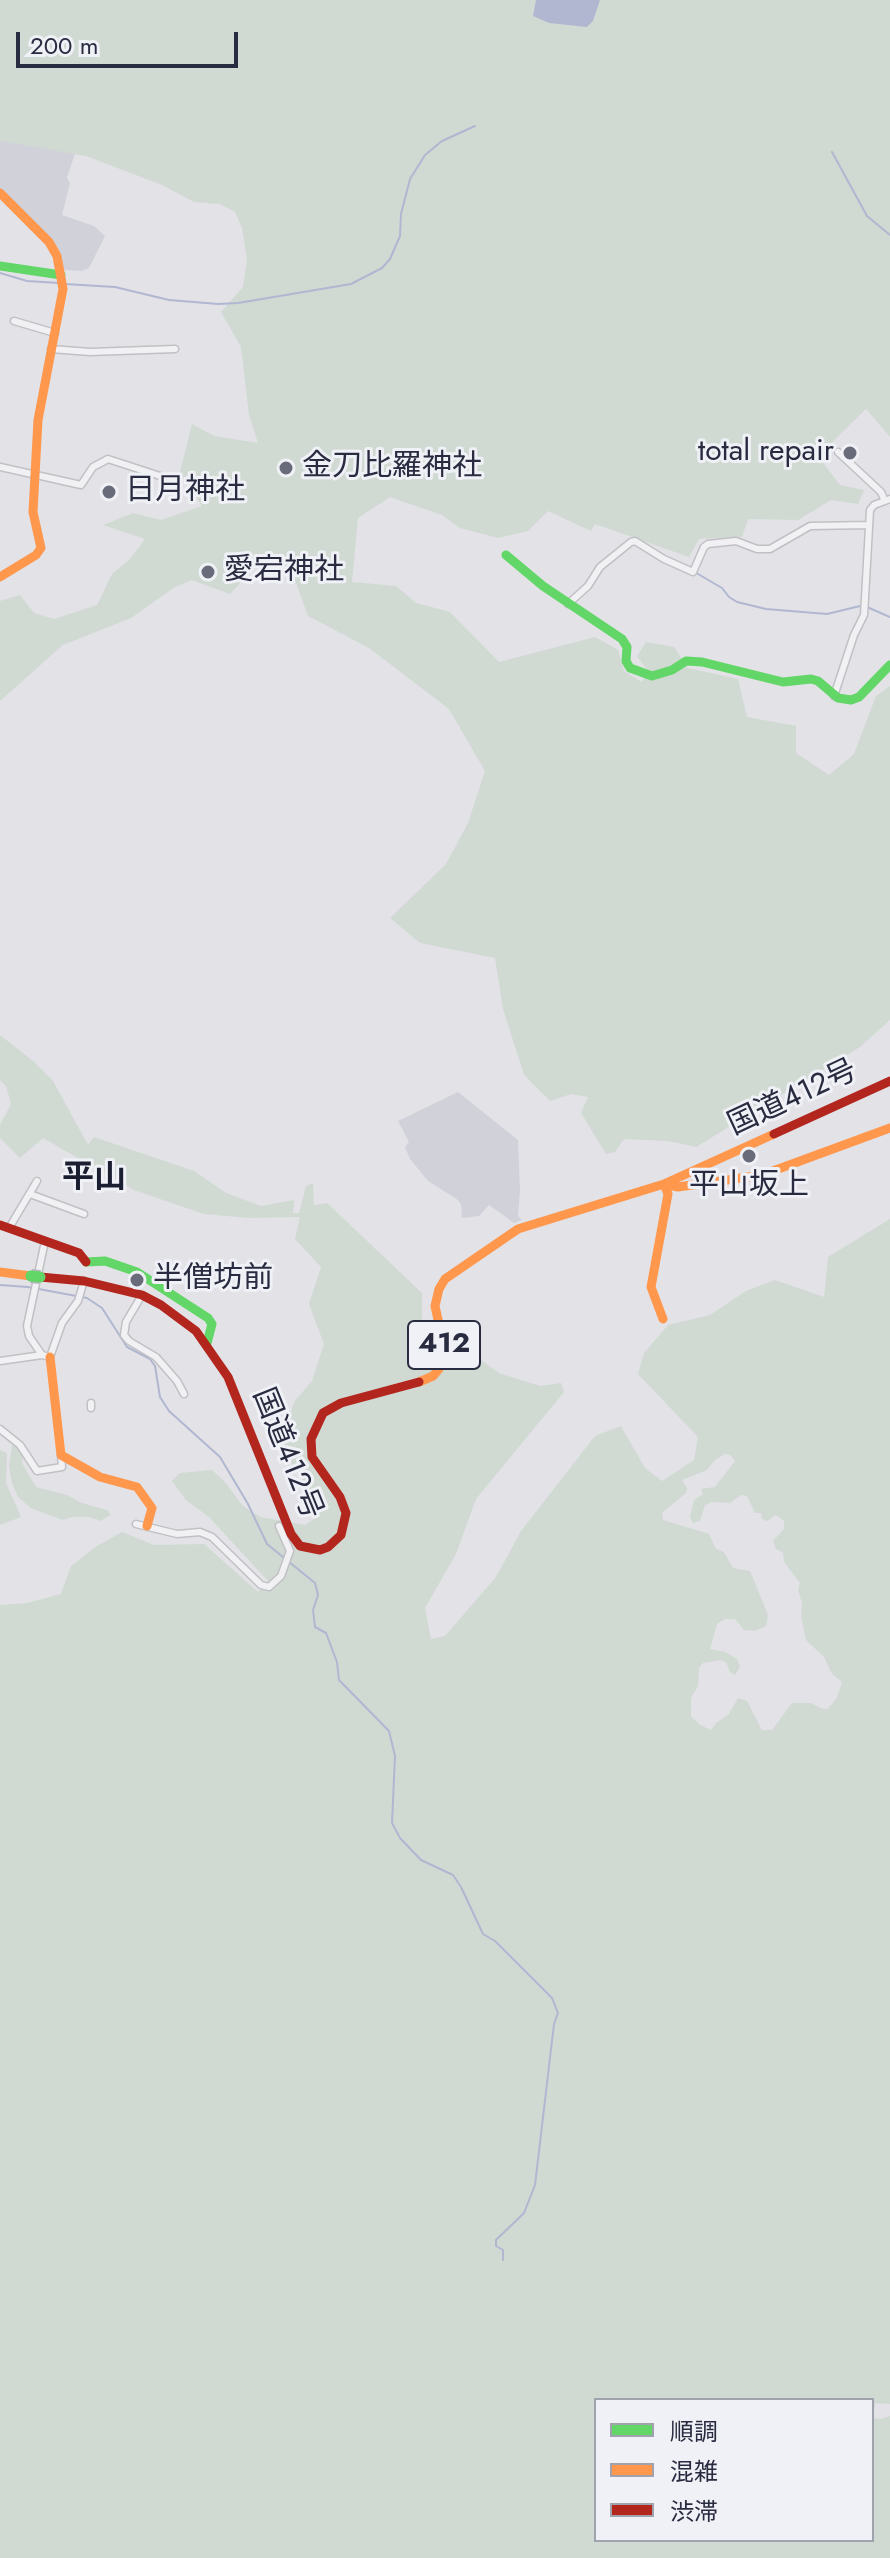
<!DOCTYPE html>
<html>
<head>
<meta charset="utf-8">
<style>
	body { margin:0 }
	#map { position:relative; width:890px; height:2558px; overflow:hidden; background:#e2e2e7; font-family:Jost,"Noto Sans JP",sans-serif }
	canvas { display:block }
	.legend { position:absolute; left:594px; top:2398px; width:280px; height:144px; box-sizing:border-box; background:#f0f1f6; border:2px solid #a0a2ad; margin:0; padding:10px 14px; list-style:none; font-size:24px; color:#292b40 }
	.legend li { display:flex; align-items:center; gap:16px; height:40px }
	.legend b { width:40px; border:2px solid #a0a2ad }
	.scale { position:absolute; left:16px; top:32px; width:222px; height:36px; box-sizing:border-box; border:4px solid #292b40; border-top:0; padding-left:10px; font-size:24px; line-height:28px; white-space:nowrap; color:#292b40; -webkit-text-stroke:6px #f0f1f6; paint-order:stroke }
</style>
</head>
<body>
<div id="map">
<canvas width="890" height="2558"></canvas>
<ul class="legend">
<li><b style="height:10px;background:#63d668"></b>順調</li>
<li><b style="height:10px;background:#ff974d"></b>混雑</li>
<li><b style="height:10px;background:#b3261e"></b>渋滞</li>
</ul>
<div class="scale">200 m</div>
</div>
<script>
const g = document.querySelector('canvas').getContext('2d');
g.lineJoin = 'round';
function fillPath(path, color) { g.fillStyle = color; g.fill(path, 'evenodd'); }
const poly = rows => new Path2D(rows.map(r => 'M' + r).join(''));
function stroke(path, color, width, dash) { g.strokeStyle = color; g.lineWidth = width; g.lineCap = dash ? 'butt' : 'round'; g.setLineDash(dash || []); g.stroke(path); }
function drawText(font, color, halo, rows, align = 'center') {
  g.font = font + ' Jost,"Noto Sans JP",sans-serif'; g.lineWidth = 6; g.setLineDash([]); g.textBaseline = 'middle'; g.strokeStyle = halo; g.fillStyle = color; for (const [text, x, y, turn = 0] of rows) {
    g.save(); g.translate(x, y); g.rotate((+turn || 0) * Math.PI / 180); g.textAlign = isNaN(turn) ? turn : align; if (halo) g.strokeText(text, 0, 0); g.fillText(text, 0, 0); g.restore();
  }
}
const built = poly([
	[0,129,78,144,67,178,70,183,62,215,94,226,105,236,89,268,82,271,64,270,48,236,0,188],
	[458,1092,518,1140,520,1190,518,1216,522,1220,514,1223,489,1205,479,1216,462,1218,461,1205,458,1200,428,1181,410,1159,405,1147,409,1142,398,1121]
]);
const green = poly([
	[0,0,890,0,890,437,866,409,818,456,840,485,864,490,858,504,831,500,798,520,748,519,742,537,699,539,689,557,595,524,591,531,548,511,528,531,498,538,460,528,442,515,390,497,358,518,352,582,396,586,416,603,450,612,499,662,595,637,618,650,624,671,642,682,648,671,637,656,646,642,674,647,688,668,738,679,747,717,796,726,796,753,829,775,854,754,876,696,890,686,890,1020,860,1047,696,1147,668,1141,624,1139,615,1152,606,1154,581,1113,588,1097,571,1094,550,1101,524,1075,503,1009,495,958,420,943,390,918,446,864,468,823,485,771,449,709,369,648,308,616,291,569,255,567,230,594,192,580,175,587,131,618,63,645,0,701,0,601,20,595,34,613,54,619,97,605,112,574,129,560,145,539,103,525,133,513,161,520,202,506,180,472,192,424,214,436,258,443,249,415,241,347,221,312,243,287,247,260,242,228,235,212,220,204,194,202,162,185,86,156,0,141],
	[0,1035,33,1061,53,1081,88,1145,94,1137,194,1171,226,1193,261,1206,294,1200,293,1213,299,1213,306,1186,313,1183,314,1205,327,1203,422,1293,422,1326,431,1354,452,1360,459,1337,465,1338,477,1357,499,1373,540,1386,561,1383,564,1392,476,1499,456,1554,425,1608,431,1639,445,1636,496,1577,521,1531,595,1436,621,1426,645,1468,662,1481,694,1460,698,1437,638,1374,644,1353,668,1325,710,1315,746,1291,775,1280,824,1297,828,1257,890,1219,890,2404,875,2403,875,2408,872,2411,872,2400,596,2400,596,2540,872,2540,872,2418,881,2419,890,2416,890,2558,0,2558,0,1605,27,1603,61,1594,71,1566,97,1546,122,1532,154,1545,204,1544,258,1592,268,1581,209,1517,186,1500,172,1481,180,1473,212,1470,224,1481,243,1506,260,1517,305,1525,317,1517,315,1498,293,1467,283,1441,294,1402,312,1381,324,1344,309,1304,321,1267,295,1239,300,1217,249,1218,204,1214,134,1190,43,1138,20,1158,0,1138,0,1125,11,1104,6,1086,0,1080],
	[725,1454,730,1455,735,1461,715,1487,701,1489,703,1494,694,1500,690,1517,693,1523,700,1521,705,1505,712,1502,730,1503,741,1495,747,1496,755,1513,761,1513,762,1519,767,1521,776,1515,784,1521,784,1529,773,1541,776,1549,783,1553,784,1562,800,1583,798,1590,802,1603,801,1616,806,1640,824,1657,832,1674,842,1682,837,1698,828,1709,823,1709,811,1703,792,1703,772,1730,762,1730,747,1701,738,1698,729,1714,716,1723,711,1730,700,1725,691,1716,691,1698,698,1686,699,1668,703,1663,720,1660,726,1662,730,1672,735,1675,740,1667,737,1659,725,1652,710,1649,717,1624,725,1619,735,1619,744,1630,755,1631,766,1626,768,1615,750,1571,733,1568,724,1552,716,1549,709,1534,663,1520,662,1513,686,1493,687,1488,682,1480,707,1470,715,1460],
	[12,1445,19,1445,24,1452,22,1463,36,1487,67,1495,82,1503,107,1510,111,1515,100,1521,90,1517,73,1517,62,1520,31,1508,18,1497,12,1483,9,1466],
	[0,1450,7,1453,6,1483,21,1517,0,1525]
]);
const water = poly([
	[536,0,600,0,593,21,587,27,549,23,533,16]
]);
const stream = poly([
	[832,152,867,216,890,235],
	[0,273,27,281,59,283],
	[65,284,115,287,169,300,218,304,238,303,351,284,382,268,390,259,400,236,401,214,410,179,425,155,442,141,475,126],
	[698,574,722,588,729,597,737,602,766,609,827,614,860,606],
	[867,607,890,617],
	[0,1285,28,1287,87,1298,102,1308,127,1347,150,1359,155,1366,160,1397,169,1411,220,1457,248,1504,267,1544,315,1583,318,1595,313,1610,315,1627,326,1633,337,1662,339,1680,389,1731,395,1756,392,1823,400,1838,421,1860,453,1875,461,1887,483,1934,495,1941,552,1998,558,2013,554,2024,535,2185,524,2213,496,2240,496,2246,503,2250,503,2260]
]);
const street = poly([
	[14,321,55,333],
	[51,349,90,352,175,349],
	[838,452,881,492,884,499],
	[0,467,81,485,93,467,108,459,160,476,175,485],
	[568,604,588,586,600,567,631,542,635,541,664,559,693,572,704,547,708,544,736,541,757,549,770,549,810,526,868,525],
	[834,696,854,635,864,615,870,510,874,505,890,499],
	[30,1194,84,1214],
	[9,1228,37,1181],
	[142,1295,126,1322,124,1335,129,1341,156,1357,177,1381,184,1394],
	[42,1355,29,1336,27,1326,45,1241],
	[0,1361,42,1355,50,1357,62,1323,78,1301,84,1281],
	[91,1403,91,1408],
	[0,1429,20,1445,37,1471,62,1467,61,1455],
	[136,1524,177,1534,200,1532,212,1537,261,1585,269,1587,281,1576,290,1551,279,1526]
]);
const fast = poly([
	[0,266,61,275],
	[506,555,543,586,622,639,627,647,626,661,630,668,652,676,672,670,686,661,702,662,783,682,811,679,818,681,838,698,851,700,859,697,890,665],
	[86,1262,105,1261,137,1272,208,1318,212,1324,207,1343]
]);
const slow = poly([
	[0,193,49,242,57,256,63,289,38,420,33,512,41,548,36,555,0,577],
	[0,1272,31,1276],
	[663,1319,651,1287,668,1194,664,1184,678,1187,762,1175,890,1128],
	[50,1357,61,1455,100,1477,137,1487,152,1508,147,1526],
	[419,1382,433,1376,439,1369,445,1352,435,1306,439,1289,445,1279,518,1229,664,1184,774,1134]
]);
const jam = poly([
	[774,1134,890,1081],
	[0,1225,79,1253,86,1262],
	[40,1277,84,1281,142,1295,161,1305,196,1331,228,1377,291,1534,300,1546,320,1550,328,1547,341,1535,346,1513,340,1497,312,1457,311,1439,323,1413,341,1403,419,1382]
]);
const fastBridge = poly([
	[31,1276,40,1277]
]);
const markers = [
	[850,453,8,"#6a6b7a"],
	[286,468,8,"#6a6b7a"],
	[109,492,8,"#6a6b7a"],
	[208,572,8,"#6a6b7a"],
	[749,1156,8,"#6a6b7a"],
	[137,1280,8,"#6a6b7a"]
];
const shields = [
	[444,1345,72]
];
const shieldNames = [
	["412",444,1345]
];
const poiNames = [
	["total repair",834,453,"right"],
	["金刀比羅神社",302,468],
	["日月神社",125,492],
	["愛宕神社",224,572],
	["平山坂上",749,1187,"center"],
	["半僧坊前",153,1280]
];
const streetNames = [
	["国道412号",793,1099,-25],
	["国道412号",286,1454,68]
];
const neighbourhoodNames = [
	["平山",94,1179]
];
fillPath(built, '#d1d1da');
fillPath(green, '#d0dad3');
fillPath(water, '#b1b7d1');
stroke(stream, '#b1b7d1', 2);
stroke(street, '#c0c0c5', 9);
stroke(street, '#f1f1f4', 6);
stroke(fast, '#63d668', 9);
stroke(slow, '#ff974d', 9);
stroke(jam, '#b3261e', 9);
stroke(fastBridge, '#b4b5bc', 14, []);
stroke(fastBridge, '#63d668', 11);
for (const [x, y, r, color] of markers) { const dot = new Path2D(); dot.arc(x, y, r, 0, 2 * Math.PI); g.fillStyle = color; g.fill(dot); stroke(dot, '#f0f1f6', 3); }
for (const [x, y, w] of shields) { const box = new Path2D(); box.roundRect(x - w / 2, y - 24, w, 48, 6); g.fillStyle = '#f0f1f6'; g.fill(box); stroke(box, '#292b40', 2); }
drawText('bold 28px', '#292b40', null, shieldNames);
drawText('30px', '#292b40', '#f0f1f6', poiNames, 'left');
drawText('30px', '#292b40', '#f0f1f6', streetNames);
drawText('bold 32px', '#1b1d31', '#f0f1f6', neighbourhoodNames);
</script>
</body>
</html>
